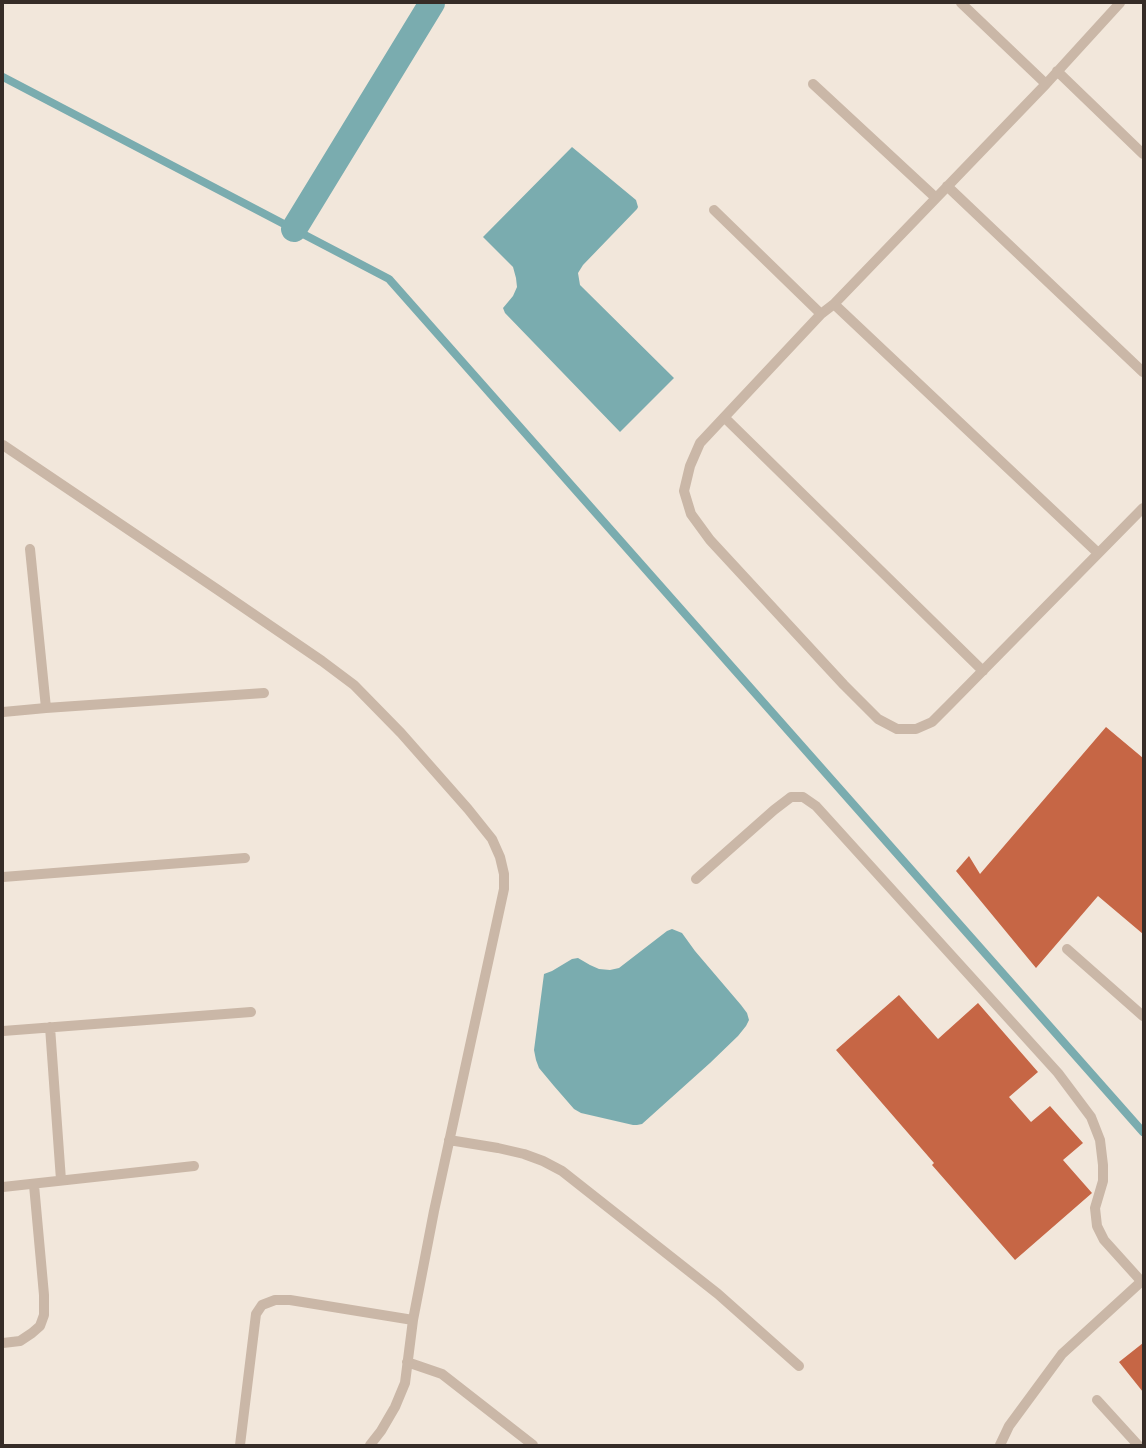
<!DOCTYPE html>
<html>
<head>
<meta charset="utf-8">
<style>
	body { margin:0 }
	#map { position:relative; width:1146px; height:1448px; overflow:hidden; background:#f2e7db; font-family:Helvetica,sans-serif }
	canvas { display:block }
	.frame { position:absolute; inset:0; border:4px solid #362c27; pointer-events:none }
</style>
</head>
<body>
<div id="map">
<canvas width="1146" height="1448"></canvas>
<div class="frame"></div>
</div>
<script>
const g = document.querySelector('canvas').getContext('2d');
g.lineJoin = 'round';
function fillPath(path, color) { g.fillStyle = color; g.fill(path, 'evenodd'); }
const poly = rows => new Path2D(rows.map(r => 'M' + r).join(''));
function stroke(path, color, width, dash) { g.strokeStyle = color; g.lineWidth = width; g.lineCap = dash ? 'butt' : 'round'; g.setLineDash(dash || []); g.stroke(path); }
const water = poly([
	[572,147,636,200,638,207,637,209,583,265,578,273,580,285,674,378,620,432,505,313,503,308,513,296,517,287,516,278,513,267,483,237],
	[672,929,682,933,695,951,741,1005,747,1013,749,1020,746,1026,738,1036,710,1063,642,1124,637,1125,633,1125,581,1113,574,1109,554,1086,539,1068,536,1060,534,1050,544,974,552,971,572,959,578,958,590,965,599,969,610,970,619,968,667,931]
]);
const stream = poly([
	[3,77,389,279,1143,1132]
]);
const canal = poly([
	[294,229,432,3]
]);
const building = poly([
	[1106,727,1143,758,1143,934,1098,896,1036,968,956,871,969,856,980,874],
	[899,995,938,1039,978,1003,1038,1072,1009,1097,1031,1122,1050,1106,1083,1143,1063,1160,1092,1193,1015,1260,932,1165,934,1163,836,1050],
	[1143,1343,1143,1392,1119,1362]
]);
const service = poly([
	[696,879,774,810,791,797,803,797,816,806,1058,1073,1091,1117,1100,1140,1103,1165,1103,1181,1095,1208,1097,1226,1104,1240,1141,1281],
	[1067,949,1143,1016]
]);
const minor = poly([
	[961,3,1046,84],
	[1120,3,1046,84,834,304,821,314,700,443,690,466,684,491,691,514,710,540,844,685,878,719,897,729,916,729,932,722,949,705,1143,508],
	[1057,71,1143,154],
	[813,84,936,198],
	[947,186,1143,372],
	[714,210,821,314],
	[834,304,1098,553],
	[725,418,983,671],
	[3,445,218,590,322,661,354,685,401,733,468,809,492,839,500,857,504,874,504,889,434,1211,413,1320,405,1383,395,1407,381,1431,370,1445],
	[30,549,46,708],
	[3,712,46,708,264,693],
	[3,877,245,858],
	[50,1027,61,1180],
	[3,1031,251,1012],
	[449,1140,498,1148,524,1154,543,1161,562,1171,718,1294,799,1366],
	[3,1187,194,1166],
	[3,1343,20,1341,32,1333,40,1326,44,1315,44,1295,34,1185],
	[407,1362,442,1374,533,1445],
	[1097,1400,1138,1445],
	[240,1445,256,1314,262,1305,275,1300,290,1300,413,1320],
	[1000,1445,1009,1426,1062,1354,1143,1280]
]);
fillPath(water, '#7aacaf');
stroke(stream, '#7aacaf', 8);
stroke(canal, '#7aacaf', 26);
fillPath(building, '#c66645');
stroke(service, '#cab7a7', 10);
stroke(minor, '#cab7a7', 10);
</script>
</body>
</html>
